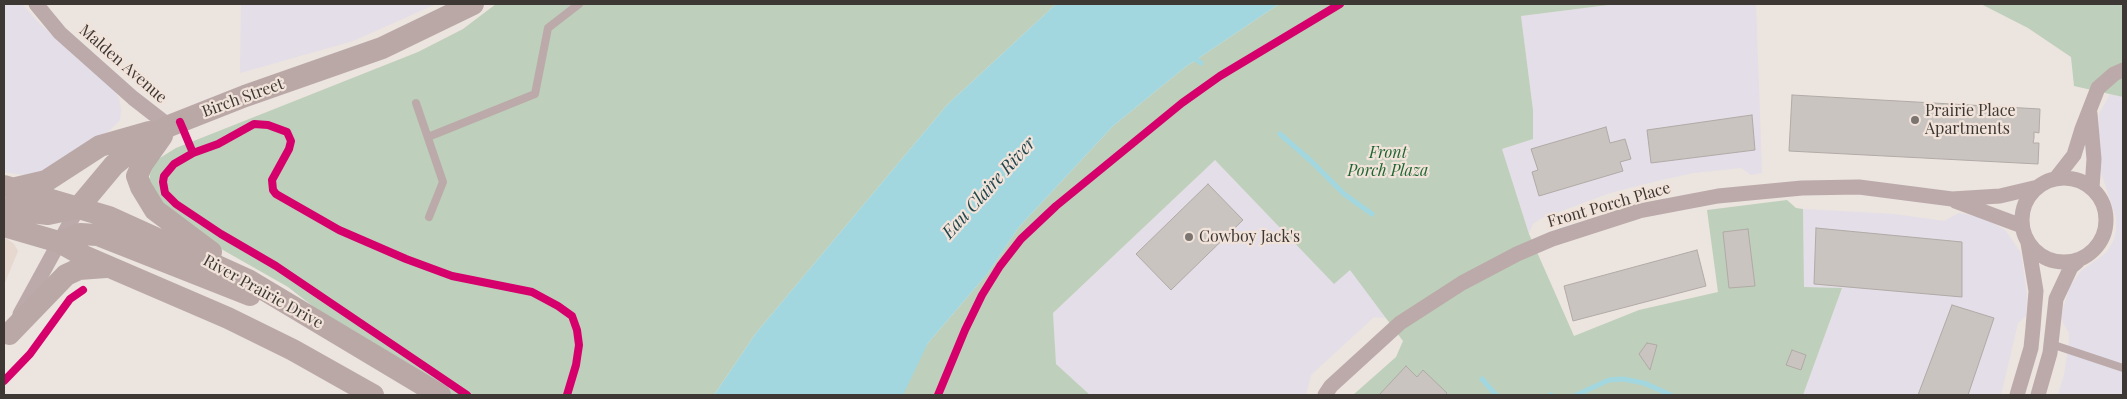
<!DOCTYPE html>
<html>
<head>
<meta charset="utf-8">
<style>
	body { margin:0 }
	#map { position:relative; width:2127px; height:399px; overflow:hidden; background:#ece4df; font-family:"Playfair Display",serif }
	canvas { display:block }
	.frame { position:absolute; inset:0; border:5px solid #3e3835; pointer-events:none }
</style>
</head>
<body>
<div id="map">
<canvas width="2127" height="399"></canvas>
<div class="frame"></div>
</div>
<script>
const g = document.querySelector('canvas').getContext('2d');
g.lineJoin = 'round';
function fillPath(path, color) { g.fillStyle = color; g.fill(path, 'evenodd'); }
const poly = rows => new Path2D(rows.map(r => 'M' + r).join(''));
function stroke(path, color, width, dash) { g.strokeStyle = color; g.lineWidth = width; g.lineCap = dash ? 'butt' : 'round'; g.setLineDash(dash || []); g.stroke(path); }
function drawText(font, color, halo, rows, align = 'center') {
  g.font = font + ' "Playfair Display",serif'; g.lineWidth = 4.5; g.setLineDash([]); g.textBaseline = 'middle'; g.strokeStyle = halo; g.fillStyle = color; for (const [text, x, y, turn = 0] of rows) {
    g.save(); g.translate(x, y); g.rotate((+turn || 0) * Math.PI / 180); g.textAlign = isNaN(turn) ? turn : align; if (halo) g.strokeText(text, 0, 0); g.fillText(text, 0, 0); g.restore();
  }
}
const commercial = poly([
	[4,4,22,4,40,24,112,86,119,98,121,110,120,120,110,130,44,173,31,176,4,172],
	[241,4,436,4,353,41,240,73],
	[1616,4,1756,4,1762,173,1751,175,1741,168,1693,173,1657,181,1610,193,1540,219,1533,224,1529,234,1502,149,1533,139,1533,110,1521,16],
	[2110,94,2123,97,2123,395,2058,395,2064,375,2069,343,2069,333,2063,323,2061,315,2070,286,2081,271,2106,253,2113,242,2116,231,2116,218,2100,169,2097,144,2099,114],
	[1215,160,1334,283,1350,269,1386,318,1374,317,1311,375,1306,395,1090,395,1056,364,1053,313],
	[1803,209,1894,214,1944,221,1959,213,1986,218,2006,231,2021,253,2027,295,2026,316,2018,323,2001,395,1803,395,1842,288,1804,287]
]);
const built = poly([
	[4,237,14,244,18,251,4,285]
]);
const green = poly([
	[496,4,1056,4,947,105,756,333,714,395,446,395,341,328,288,287,223,250,176,217,150,189,150,175,155,161,176,148,418,52,463,29],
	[1279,4,1616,4,1521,16,1533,110,1533,139,1502,149,1529,234,1574,336,1639,310,1718,292,1707,210,1787,200,1796,208,1803,209,1804,287,1842,288,1803,395,1353,395,1396,357,1403,341,1350,270,1334,284,1215,160,1053,313,1056,364,1090,395,897,395,928,343,988,273,1019,227,1113,126,1184,68],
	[1981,4,2123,4,2123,97,2074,86,2071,57,2028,28]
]);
const water = poly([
	[1056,4,1279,4,1184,68,1113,126,1019,227,988,273,928,343,903,395,714,395,756,333,947,105]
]);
const stream = poly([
	[1191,56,1201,63],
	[1280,134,1311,161,1344,194,1372,214],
	[1482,379,1496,395],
	[1550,395,1551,395],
	[1576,395,1609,380,1623,379,1644,383,1671,395]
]);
const building = poly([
	[1792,95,2040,109,2039,133,2034,132,2034,138,2033,143,2039,143,2038,164,1789,151,1792,95],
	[1752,115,1755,150,1651,163,1647,130,1752,115],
	[1606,127,1610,143,1625,139,1631,159,1620,162,1623,171,1539,196,1532,172,1538,170,1531,149,1606,127],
	[1208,184,1243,220,1171,290,1136,254,1208,184],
	[1816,228,1962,242,1962,297,1814,284,1816,228],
	[1748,229,1755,286,1729,288,1723,232,1748,229],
	[1697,250,1706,286,1573,321,1564,286,1697,250],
	[1952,305,1994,318,1968,395,1918,395,1952,305],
	[1647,343,1657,345,1650,370,1639,354,1647,343],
	[1792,350,1806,355,1801,370,1786,365,1792,350],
	[1406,366,1417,377,1423,370,1447,393,1445,395,1379,395,1406,366]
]);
const lane = poly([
	[416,103,443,182,429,217],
	[428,137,535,94,548,28,579,4],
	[2051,344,2123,368]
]);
const street = poly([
	[36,4,60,33,133,98,169,126],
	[2090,114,2094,159,2092,188],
	'2022 220a42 42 0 1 1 84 0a42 42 0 1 1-84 0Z',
	[2056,178,2074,155,2082,129,2098,88,2114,74,2123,70],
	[1955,201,2022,226],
	[20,314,78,208],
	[1325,395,1331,386,1400,323,1462,283,1517,254,1552,239,1639,211,1718,196,1802,188,1859,187,1952,199,2000,196,2038,187],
	[2017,395,2031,348,2033,328,2036,291,2028,243],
	[2038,395,2050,353,2056,299,2071,267,2078,261]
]);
const secondary = poly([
	[162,136,143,163,137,176,141,187,155,210,211,252],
	[4,186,109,217,248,280,440,395],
	[16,188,46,181,100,146,149,132],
	[78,208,114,165,141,143,169,126,245,96,382,48,473,4],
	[4,209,48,214,72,209],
	[4,226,59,242,84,256,228,318,293,350,373,395],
	[59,242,80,234,98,235,250,295],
	[9,334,66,275,79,269,106,267]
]);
const cycleway = poly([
	[180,122,193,153,174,164,164,176,163,182,165,193,176,204,221,234,276,266,467,395],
	[193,153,218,144,254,124,268,125,287,132,291,141,289,149,272,180,273,190,276,194,339,230,406,259,452,276,532,292,558,306,572,316,577,330,579,345,576,365,567,395],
	[4,381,30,354,70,299,83,290],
	[938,395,965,330,982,295,1000,266,1021,239,1056,206,1182,103,1220,76,1340,4]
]);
const markers = [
	[1915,120,5,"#7b7470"],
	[1189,237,5,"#7b7470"]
];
const streetNames = [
	["Malden Avenue",123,64,41],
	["Birch Street",243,98,-20],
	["Front Porch Place",1609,205,-16],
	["River Prairie Drive",263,292,29]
];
const poiNames = [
	["Prairie Place",1925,111],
	["Apartments",1925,129],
	["Cowboy Jack's",1199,237]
];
const parkNames = [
	["Front",1388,153],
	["Porch Plaza",1388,171]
];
const waterNames = [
	["Eau Claire River",989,188,-48]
];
fillPath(commercial, '#e3dee8');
fillPath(built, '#e6d7cf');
fillPath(green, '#becfbb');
fillPath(water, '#a2d7e0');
stroke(stream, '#a2d7e0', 5);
fillPath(building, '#cac4c0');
stroke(building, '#b1aaa6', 1);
stroke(lane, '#bbaaa9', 8);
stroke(street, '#bbaaa9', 15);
stroke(secondary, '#baa8a7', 22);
stroke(cycleway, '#d6006c', 8);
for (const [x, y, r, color] of markers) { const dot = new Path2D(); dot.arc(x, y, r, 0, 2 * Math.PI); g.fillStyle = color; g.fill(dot); stroke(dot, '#f1e3da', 2); }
drawText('16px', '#3e3835', '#f1e3da', streetNames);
drawText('16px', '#3e3835', '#f1e3da', poiNames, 'left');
drawText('italic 16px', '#1e6631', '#f1e3da', parkNames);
drawText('italic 18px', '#20464c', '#f1e3da', waterNames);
</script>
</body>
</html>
